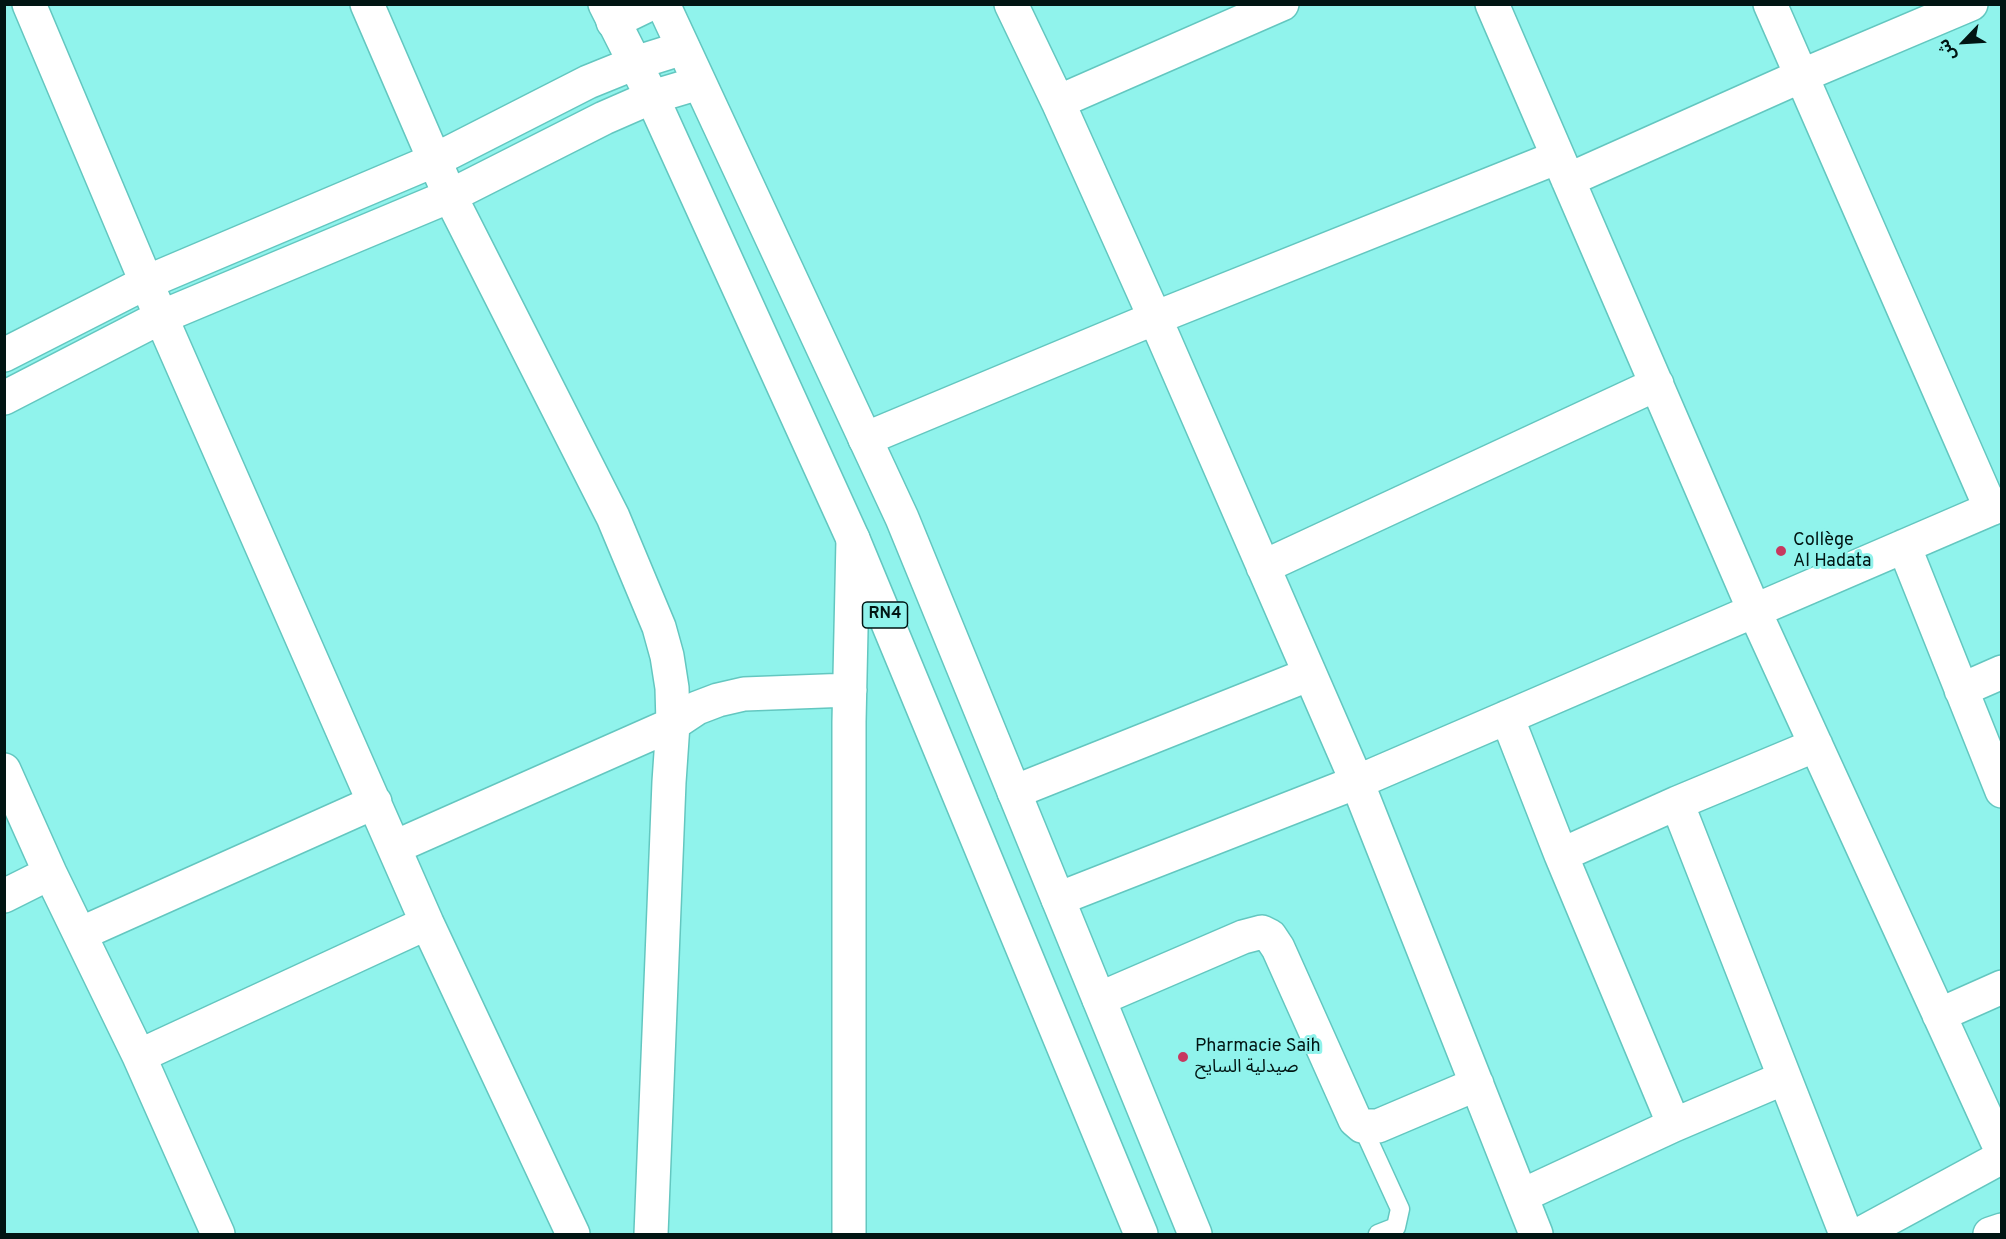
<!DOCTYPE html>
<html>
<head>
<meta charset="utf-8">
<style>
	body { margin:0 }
	#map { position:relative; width:2006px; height:1239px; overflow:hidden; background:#90f3ec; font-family:Overpass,"Noto Sans Arabic",sans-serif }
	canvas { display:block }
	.frame { position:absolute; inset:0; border:6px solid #011513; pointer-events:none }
	.north { position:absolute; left:1934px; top:12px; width:60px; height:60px; -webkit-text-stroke:4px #90f3ec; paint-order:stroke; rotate:245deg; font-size:16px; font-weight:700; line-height:24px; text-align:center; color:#011513 }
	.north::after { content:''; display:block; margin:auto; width:21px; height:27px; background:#011513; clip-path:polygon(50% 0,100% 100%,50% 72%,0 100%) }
</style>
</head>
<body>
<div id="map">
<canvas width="2006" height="1239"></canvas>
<div class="frame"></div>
<div class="north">ش</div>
</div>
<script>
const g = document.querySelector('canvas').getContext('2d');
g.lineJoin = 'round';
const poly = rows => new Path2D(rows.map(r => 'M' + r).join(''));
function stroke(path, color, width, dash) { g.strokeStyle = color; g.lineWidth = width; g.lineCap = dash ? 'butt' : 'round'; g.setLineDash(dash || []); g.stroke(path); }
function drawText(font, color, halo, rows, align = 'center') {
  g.font = font + ' Overpass,"Noto Sans Arabic",sans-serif'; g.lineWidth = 6; g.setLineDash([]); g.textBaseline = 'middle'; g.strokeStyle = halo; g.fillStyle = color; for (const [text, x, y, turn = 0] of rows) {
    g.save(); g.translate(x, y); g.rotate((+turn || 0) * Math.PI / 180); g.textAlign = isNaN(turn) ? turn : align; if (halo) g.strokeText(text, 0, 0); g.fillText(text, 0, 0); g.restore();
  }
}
const lane = poly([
	[1362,1126,1400,1209,1396,1227,1378,1234]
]);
const street = poly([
	[29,4,161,317,427,923,573,1234],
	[367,4,450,196,613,517,659,627,667,656,672,688,673,724,669,782,651,1234],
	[1011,4,1058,102,1155,318,1357,782,1536,1234],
	[1492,4,1754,610,2002,1152],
	[1770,4,1991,509],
	[613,22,650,4],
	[1058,102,1282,4],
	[1568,180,1801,76,1971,4],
	[4,355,147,282,435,160,588,82,635,63,683,48],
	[4,398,161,317,450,196,604,118,652,97,699,83],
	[865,439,1155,318,1558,157],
	[1904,546,2002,791],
	[1263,567,1657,384],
	[1961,690,2002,672],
	[1507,717,1561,855,1677,803],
	[1816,745,1677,803,1846,1234],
	[4,770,50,873,139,1056,218,1234],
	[1014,792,1310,674],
	[395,847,673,724,697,708,718,700,744,694,850,690],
	[1561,855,1674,1125],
	[4,896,50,873],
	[1058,899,1357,782,2002,504],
	[80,934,375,802],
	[1099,999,1243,937,1262,932,1270,936,1278,948,1355,1120,1362,1126,1378,1126,1477,1084],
	[1939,1015,2002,987],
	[139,1056,427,923],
	[1521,1196,1674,1125,1784,1078],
	[849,1234,849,722,853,539],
	[1860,1234,2002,1157],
	[1990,1234,2002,1230]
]);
const primary = poly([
	[605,4,652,97,853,539,1141,1234],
	[663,4,902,518,1195,1234]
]);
const markers = [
	[1781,551,6,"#c7385f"],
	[1183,1057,6,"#c7385f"]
];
const shields = [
	[885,615,45]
];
const shieldNames = [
	["RN4",885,615]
];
const poiNames = [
	["Collège",1793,541],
	["Al Hadata",1793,562],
	["Pharmacie Saih",1195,1047],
	["صيدلية السايح",1195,1068]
];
stroke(lane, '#63c7c0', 21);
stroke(street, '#63c7c0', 36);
stroke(primary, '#63c7c0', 36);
stroke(lane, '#fff', 18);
stroke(street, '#fff', 33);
stroke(primary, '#fff', 33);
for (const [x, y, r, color] of markers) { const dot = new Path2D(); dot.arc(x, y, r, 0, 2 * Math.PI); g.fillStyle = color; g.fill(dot); stroke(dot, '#90f3ec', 2); }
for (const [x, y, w] of shields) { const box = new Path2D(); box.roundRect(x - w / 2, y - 13, w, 26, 4.5); g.fillStyle = '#90f3ec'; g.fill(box); stroke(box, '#011513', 1.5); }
drawText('bold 16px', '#011513', null, shieldNames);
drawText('18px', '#011513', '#90f3ec', poiNames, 'left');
</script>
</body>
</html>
